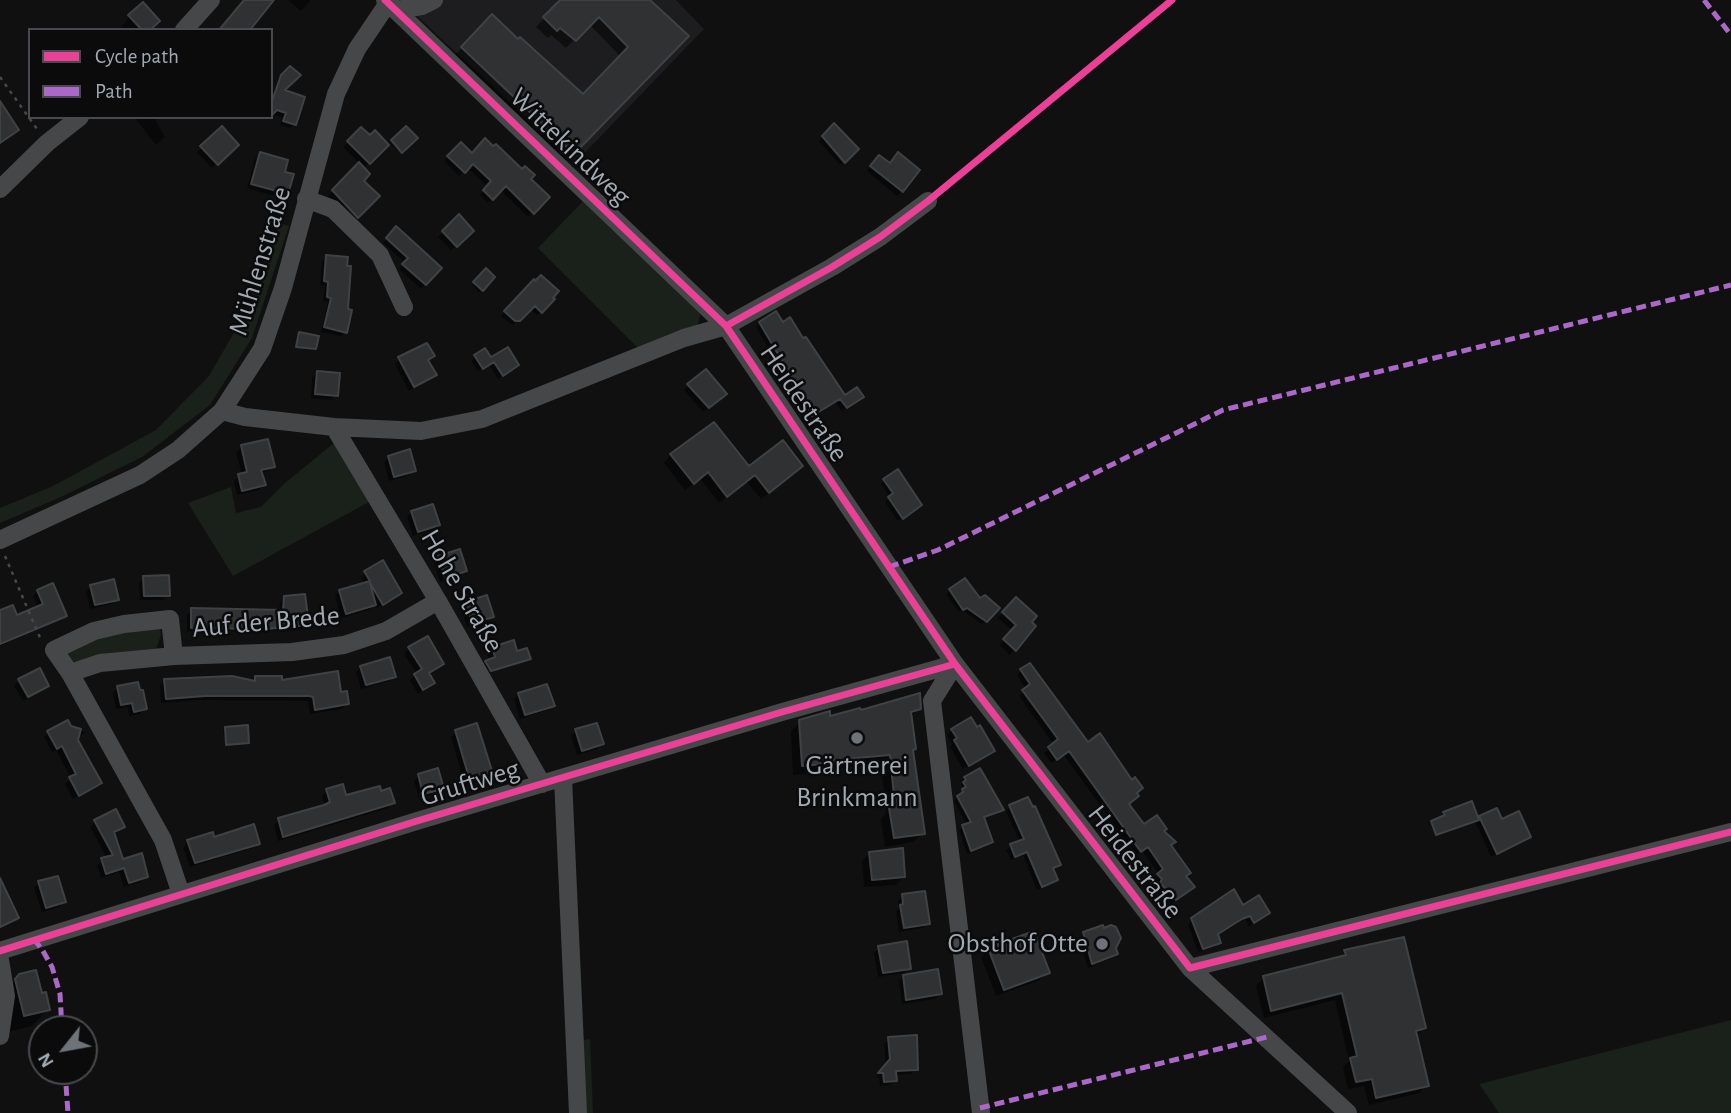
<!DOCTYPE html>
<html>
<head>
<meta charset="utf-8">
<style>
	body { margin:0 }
	#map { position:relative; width:1731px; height:1113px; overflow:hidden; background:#101010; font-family:"Alegreya Sans",sans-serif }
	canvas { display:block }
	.legend { position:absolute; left:28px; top:28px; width:245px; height:91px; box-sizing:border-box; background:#0b0b0c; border:2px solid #474a4e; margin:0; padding:9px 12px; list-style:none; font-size:21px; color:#a1a9b2 }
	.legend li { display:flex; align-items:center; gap:14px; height:35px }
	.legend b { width:35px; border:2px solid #474a4e }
	.north { position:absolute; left:28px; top:1015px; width:70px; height:70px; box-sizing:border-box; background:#0b0b0c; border:2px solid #474a4e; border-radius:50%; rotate:239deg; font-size:19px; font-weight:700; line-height:28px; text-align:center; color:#a1a9b2 }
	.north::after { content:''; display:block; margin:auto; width:24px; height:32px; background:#6e7379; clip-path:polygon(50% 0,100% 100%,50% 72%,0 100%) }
</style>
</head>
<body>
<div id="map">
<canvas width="1731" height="1113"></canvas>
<ul class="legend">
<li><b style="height:9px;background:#ea4096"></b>Cycle path</li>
<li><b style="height:9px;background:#ac68c9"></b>Path</li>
</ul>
<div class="north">N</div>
</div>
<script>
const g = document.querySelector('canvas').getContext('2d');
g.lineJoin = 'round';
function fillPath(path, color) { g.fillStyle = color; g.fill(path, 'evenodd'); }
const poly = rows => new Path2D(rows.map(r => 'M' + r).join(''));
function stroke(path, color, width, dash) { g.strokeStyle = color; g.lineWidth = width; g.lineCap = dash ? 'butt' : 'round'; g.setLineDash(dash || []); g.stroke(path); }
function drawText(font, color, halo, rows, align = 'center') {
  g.font = font + ' "Alegreya Sans",sans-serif'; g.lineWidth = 5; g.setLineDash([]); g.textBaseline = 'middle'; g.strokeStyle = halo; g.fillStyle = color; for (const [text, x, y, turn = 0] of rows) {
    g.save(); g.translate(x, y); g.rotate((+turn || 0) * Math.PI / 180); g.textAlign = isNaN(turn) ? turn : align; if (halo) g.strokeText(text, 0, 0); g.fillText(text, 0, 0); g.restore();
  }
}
const built = poly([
	[408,0,676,0,704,29,575,163,405,5]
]);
const green = poly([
	[585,199,701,310,698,325,638,348,538,248],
	[280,223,289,226,252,338,210,405,142,457,61,497,0,523,0,508,53,486,156,430,209,376,240,322],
	[334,443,369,502,233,576,188,503,231,487,236,513,261,507,285,483],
	[160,628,161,635,156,649,110,653,80,661,70,662,66,654,71,649,87,641,127,630],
	[1731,1020,1731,1113,1499,1113,1479,1084],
	[590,1039,593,1113,582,1113,580,1041]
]);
const shadow = poly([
	[288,0,311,0,301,11],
	[557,0,648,0,686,36,565,162,454,56,492,17,583,96,621,57,589,24,566,48,551,35,548,38,536,27,560,2],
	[130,16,149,30,123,30,121,27],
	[283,73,282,91,295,124,290,128,280,125,282,117,271,114,271,99,278,78],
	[134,117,154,117,165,137,156,145],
	[834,126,857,149,840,165,819,141],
	[222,129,236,145,212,168,197,152],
	[361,129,369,138,387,145,363,168,361,181,377,196,352,221,328,196,360,164,343,147],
	[406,129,416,138,400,153,390,143],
	[461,144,472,155,528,179,547,197,528,217,500,190,488,203,480,195,488,187,467,167,459,176,444,161],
	[260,154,283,173,286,193,281,198,247,188,255,159],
	[874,162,902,191,897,196,867,171],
	[459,217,472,231,451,250,438,237],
	[396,229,440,268,421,289,399,269,405,263,383,243],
	[326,257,346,332,341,336,321,332,328,302,323,301,325,286,320,285,322,261],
	[486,271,493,277,479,292,472,285],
	[534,282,552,299,537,315,530,308,514,324,511,324,501,316],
	[760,323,844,398,857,401,842,411,835,402,808,419,782,378,785,376,756,327],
	[300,334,315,348,313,350,295,348],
	[485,351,491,360,517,365,498,379,489,364,478,371,471,361],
	[433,355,427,361,435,374,409,391,395,364,400,359],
	[317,373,336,395,331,400,311,398,312,378],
	[689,385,719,399,703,412,684,390],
	[242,447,273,466,268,471,260,473,264,485,259,490,237,495,234,481,242,475,236,452],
	[671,455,748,469,794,473,761,499,746,481,719,503,700,478,685,490,664,463],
	[389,457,414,470,409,475,389,481,384,462],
	[884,481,916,509,898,521,885,502,890,497,881,484],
	[412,512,438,525,433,530,413,536,407,517],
	[439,557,465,570,460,575,440,582,434,562],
	[366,573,400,593,377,608,375,604,369,610,341,618,335,596,340,591,365,584,361,578],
	[144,578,168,595,163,600,140,600,139,583],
	[965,580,980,601,997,608,982,624,962,610,959,612,946,594],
	[91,587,117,599,112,604,90,609,86,592],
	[38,591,65,615,60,620,0,646,0,612,16,618,38,608,33,596],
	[284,598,307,625,302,630,187,632,187,615,192,610,279,612,280,603],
	[1016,599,1033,626,1010,655,1000,645,1013,631,998,618],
	[466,603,492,616,487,621,467,627,461,608],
	[409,649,442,664,428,674,433,683,418,694,410,680,417,674,404,654],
	[493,649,516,653,529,659,525,662,525,659,483,671,481,667,490,661,488,654],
	[1029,665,1144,826,1162,831,1188,892,1171,904,1157,888,1158,885,1153,879,1159,874,1142,851,1136,855,1063,754,1051,763,1044,753,1054,745,1019,696,1026,689,1017,675],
	[361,667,394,676,389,681,361,689,356,672],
	[255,678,340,694,347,704,342,709,310,714,308,701,199,700,161,703,160,685,165,680,252,682],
	[19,681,47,686,23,701,14,686],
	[118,688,145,709,140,714,129,716,128,707,116,709,113,693],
	[519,694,553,705,548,710,520,719,514,699],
	[920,708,910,718,912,751,923,833,913,842,885,847,881,819,886,813,881,764,826,769,823,772,793,775,791,731,800,722],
	[70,727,85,732,77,739,100,783,73,799,65,784,71,778,56,750,52,752,44,737,49,732],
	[225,728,248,743,225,746,223,730],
	[952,730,992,750,963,769,950,747,952,744,947,735],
	[576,731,602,744,597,749,577,755,571,736],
	[456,732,491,774,486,778,465,785,451,737],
	[419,776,442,788,437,793,419,798,414,781],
	[965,778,1002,810,983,819,991,842,987,846,967,854,959,830,967,825,954,801,962,791,961,782],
	[327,791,345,797,380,793,393,803,388,808,278,841,274,825,279,820,325,805,322,796],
	[1471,803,1478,821,1480,818,1501,821,1529,837,1524,842,1491,857,1475,821,1438,835,1433,822,1443,818,1444,813],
	[1010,807,1059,865,1052,870,1056,880,1051,884,1037,890,1023,855,1011,860,1006,850,1020,842,1006,811],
	[95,822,123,826,113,834,122,861,146,877,141,882,124,887,119,872,101,878,97,865,107,858,90,827],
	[213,839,258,843,253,848,190,867,183,847,188,842],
	[870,853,904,877,896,885,864,887,862,861],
	[39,883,64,902,59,907,42,912,34,888],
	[903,896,928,923,923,928,899,932,896,911,899,909,898,901],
	[1243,907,1264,917,1249,926,1245,919,1216,936,1219,943,1215,947,1198,952,1188,924,1192,920],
	[1084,934,1114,948,1116,953,1111,958,1088,968,1079,939],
	[879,948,909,968,904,973,878,977,874,953],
	[989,949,1047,972,1040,980,996,996,981,957],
	[1345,952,1424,1028,1416,1036,1427,1085,1419,1093,1369,1105,1364,1086,1348,1089,1343,1067,1349,1061,1335,1000,1264,1018,1256,986,1263,978,1338,959],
	[20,976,41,995,48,1009,32,1026,8,1032,3,993],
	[904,976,940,994,935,999,902,1004,899,981],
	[889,1039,916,1069,911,1074,895,1075,895,1080,890,1085,880,1086,879,1077,876,1077,886,1066,884,1044]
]);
const building = poly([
	[244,0,274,0,250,30,219,30,244,0],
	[560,0,650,0,689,36,574,154,461,47,492,14,518,39,520,37,583,94,628,47,599,17,576,41,560,28,557,31,543,17,560,0],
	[143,2,160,21,150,30,142,30,128,15,143,2],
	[290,66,301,75,285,90,305,97,296,125,283,121,286,113,277,110,271,116,271,104,281,75,290,66],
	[0,101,19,130,0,143,0,101],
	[834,123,859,149,845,163,822,136,834,123],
	[222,126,239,145,218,165,200,146,222,126],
	[406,126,418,138,402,153,391,140,406,126],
	[361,127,370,135,375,130,389,145,370,164,347,141,361,127],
	[485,138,493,146,496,144,522,169,525,166,535,175,531,179,550,197,534,214,506,186,493,200,483,190,491,181,473,164,465,173,447,156,461,142,472,153,485,138],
	[260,152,288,160,285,172,294,174,288,194,251,184,260,152],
	[898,152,920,170,903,192,870,166,879,155,890,163,898,152],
	[359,162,370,174,364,181,380,196,358,218,332,190,359,162],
	[459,214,474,231,457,247,442,231,459,214],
	[396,226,442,268,426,285,402,264,408,258,386,238,396,226],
	[326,255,348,257,347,266,351,266,348,309,352,310,347,333,324,327,331,298,327,297,328,282,324,281,326,255],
	[486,268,495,277,483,291,473,282,486,268],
	[541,275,559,291,553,298,555,299,542,313,535,306,520,321,515,321,504,311,534,279,535,281,541,275],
	[776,311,783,322,790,317,803,338,806,337,845,395,857,387,864,397,847,408,840,399,812,416,786,373,788,371,759,322,776,311],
	[299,332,319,336,316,349,296,347,299,332],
	[427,343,435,356,428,360,437,375,414,387,398,357,427,343],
	[508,347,519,365,503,376,494,362,483,369,474,355,485,348,491,357,508,347],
	[706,369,727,394,709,408,687,384,706,369],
	[317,371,340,373,338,396,315,394,317,371],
	[714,422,749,466,783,440,803,466,769,493,755,475,727,497,708,472,694,484,670,454,714,422],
	[268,439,275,467,261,470,266,485,242,491,238,474,247,472,241,445,268,439],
	[410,449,416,471,394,477,388,456,410,449],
	[898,469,922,505,903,519,888,497,893,493,883,479,898,469],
	[433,504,440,525,418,532,411,511,433,504],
	[460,549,467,571,445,578,438,556,460,549],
	[383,560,402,593,383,605,370,583,376,605,346,614,339,590,370,581,364,571,383,560],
	[169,575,170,596,144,596,143,576,169,575],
	[965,578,980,598,985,595,1000,608,987,622,967,608,963,610,949,589,965,578],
	[114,579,119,600,95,605,90,585,114,579],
	[53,583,67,616,0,644,0,610,13,605,17,615,43,604,37,590,53,583],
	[305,594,309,625,267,629,191,628,191,608,283,610,284,596,305,594],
	[487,595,494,617,472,623,465,602,487,595],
	[1016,597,1037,616,1032,622,1036,626,1016,651,1003,639,1016,625,1002,612,1016,597],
	[428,636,444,664,429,673,435,683,423,690,414,674,422,669,408,647,428,636],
	[514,640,517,651,527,648,531,659,491,671,485,661,495,657,492,647,514,640],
	[390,657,396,677,366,685,360,666,390,657],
	[1030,663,1088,742,1100,733,1132,780,1135,777,1143,788,1137,793,1139,796,1129,804,1144,824,1157,815,1167,829,1164,831,1176,842,1171,845,1191,873,1186,876,1195,887,1176,900,1160,883,1162,879,1157,874,1163,869,1148,847,1141,852,1069,751,1057,760,1048,747,1058,739,1022,690,1030,684,1020,669,1030,663],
	[40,668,49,686,28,697,18,679,40,668],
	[338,671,341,692,347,691,349,704,315,710,313,697,309,696,205,696,166,699,164,679,232,676,255,681,255,676,282,676,282,680,338,671],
	[138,682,140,690,143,690,147,709,134,712,132,703,121,705,117,686,138,682],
	[547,684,555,706,525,715,518,693,547,684],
	[920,693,921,709,911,712,916,749,913,750,925,834,894,838,889,808,895,807,890,755,834,760,834,763,802,766,799,720,830,711,830,716,860,708,861,710,920,693],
	[971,717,977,727,980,725,995,751,969,766,954,740,957,738,951,729,971,717],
	[68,720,71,726,81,729,78,740,102,783,79,796,69,777,76,774,62,746,57,749,47,731,68,720],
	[477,723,493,774,470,781,455,730,477,723],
	[597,723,604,744,582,751,575,729,597,723],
	[248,725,249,743,226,745,225,727,248,725],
	[438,768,444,789,423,794,418,774,438,768],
	[980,768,1004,810,984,817,993,842,971,851,962,825,971,822,957,796,963,792,962,789,966,787,963,782,966,780,964,777,980,768],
	[343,784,346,795,380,786,381,791,390,788,395,803,283,837,278,818,324,805,330,802,326,789,343,784],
	[1028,797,1033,807,1035,806,1061,865,1053,868,1058,880,1042,887,1027,852,1015,857,1010,844,1024,839,1009,805,1028,797],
	[1472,801,1479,820,1436,835,1431,821,1445,815,1443,812,1472,801],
	[1497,808,1502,819,1519,811,1531,837,1497,854,1479,816,1497,808],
	[116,809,125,827,114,832,123,859,142,853,148,877,129,883,124,868,106,874,101,858,113,855,94,820,116,809],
	[254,824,260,844,195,863,187,840,213,832,214,837,254,824],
	[903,848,905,877,872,880,869,852,903,848],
	[58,876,66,902,46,908,38,881,58,876],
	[0,878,19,918,0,927,0,878],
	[1234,889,1243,905,1259,895,1270,913,1254,923,1250,916,1242,919,1218,934,1221,943,1203,949,1191,918,1234,889],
	[925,891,930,924,904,928,900,905,903,904,902,894,925,891],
	[1103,925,1104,928,1111,925,1116,927,1121,938,1116,948,1118,954,1092,964,1083,932,1103,925],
	[1034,931,1050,973,1004,990,988,948,1034,931],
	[1404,937,1426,1028,1416,1031,1429,1086,1376,1098,1372,1079,1356,1082,1350,1058,1357,1056,1342,993,1271,1011,1263,976,1346,955,1344,950,1404,937],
	[907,941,911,969,883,973,878,946,907,941],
	[938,969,942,994,906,1000,903,975,938,969],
	[36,970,42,993,46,992,50,1010,24,1016,15,979,19,974,36,970],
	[917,1035,918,1070,896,1071,897,1081,884,1082,883,1073,878,1073,890,1059,888,1037,917,1035]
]);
const path = poly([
	[0,77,37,129],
	[5,556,41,640]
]);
const minor = poly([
	[385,0,726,326,955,664,1190,968,1348,1113],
	[396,10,422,6,434,0],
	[184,30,211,0],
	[0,189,47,143,80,117],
	[306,199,333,209,380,255,404,307],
	[222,411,245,417,334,427,421,431,482,419,684,338,726,326,832,267,880,237,928,201],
	[334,427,438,601,542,784],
	[0,540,140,475,178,450,222,411,262,349,283,288,336,94,357,49,390,0],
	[174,656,170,619,124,624,94,631,54,650,70,673,163,840,181,894],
	[955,664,932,701,981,1113],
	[70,673,100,663,174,656,292,652,344,645,386,631,438,601],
	[563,778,578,1113],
	[0,951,417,821,782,712,955,664],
	[0,960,6,996,0,1036],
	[1190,968,1731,832]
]);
const quiet = poly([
	[1704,0,1731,35],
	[889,567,938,550,1223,410,1731,285],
	[34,939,43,951,52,967,60,994,62,1029],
	[65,1071,68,1113],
	[980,1108,1267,1037]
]);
const cycleway = poly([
	[385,0,726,326,955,664,1190,968,1731,832],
	[726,326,832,267,880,237,928,201,1172,0],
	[0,951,417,821,782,712,955,664]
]);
const markers = [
	[857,738,7,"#6e7379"],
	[1102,944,7,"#6e7379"]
];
const streetNames = [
	["Wittekindweg",570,147,44],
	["Mühlenstraße",260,261,-73],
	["Heidestraße",804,403,56],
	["Hohe Straße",462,591,60],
	["Auf der Brede",266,622,-5],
	["Gruftweg",470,783,-17],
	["Heidestraße",1135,862,52]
];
const poiNames = [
	["Gärtnerei",857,766],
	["Brinkmann",857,798],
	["Obsthof Otte",1088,944,"right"]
];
fillPath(built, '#1d1d1f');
fillPath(green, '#1a201a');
fillPath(shadow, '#0007');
fillPath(building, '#303133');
stroke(building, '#3f4244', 2);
stroke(path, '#46484b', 2.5, [3.5, 5]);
stroke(minor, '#454749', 18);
stroke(quiet, '#ac68c9', 5, [10, 5]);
stroke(cycleway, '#ea4096', 7);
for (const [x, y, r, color] of markers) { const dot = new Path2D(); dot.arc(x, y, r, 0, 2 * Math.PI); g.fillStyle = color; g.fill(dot); stroke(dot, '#0b0b0c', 2.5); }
drawText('28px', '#a1a9b2', '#0b0b0c', streetNames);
drawText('28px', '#a1a9b2', '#0b0b0c', poiNames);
</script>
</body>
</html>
